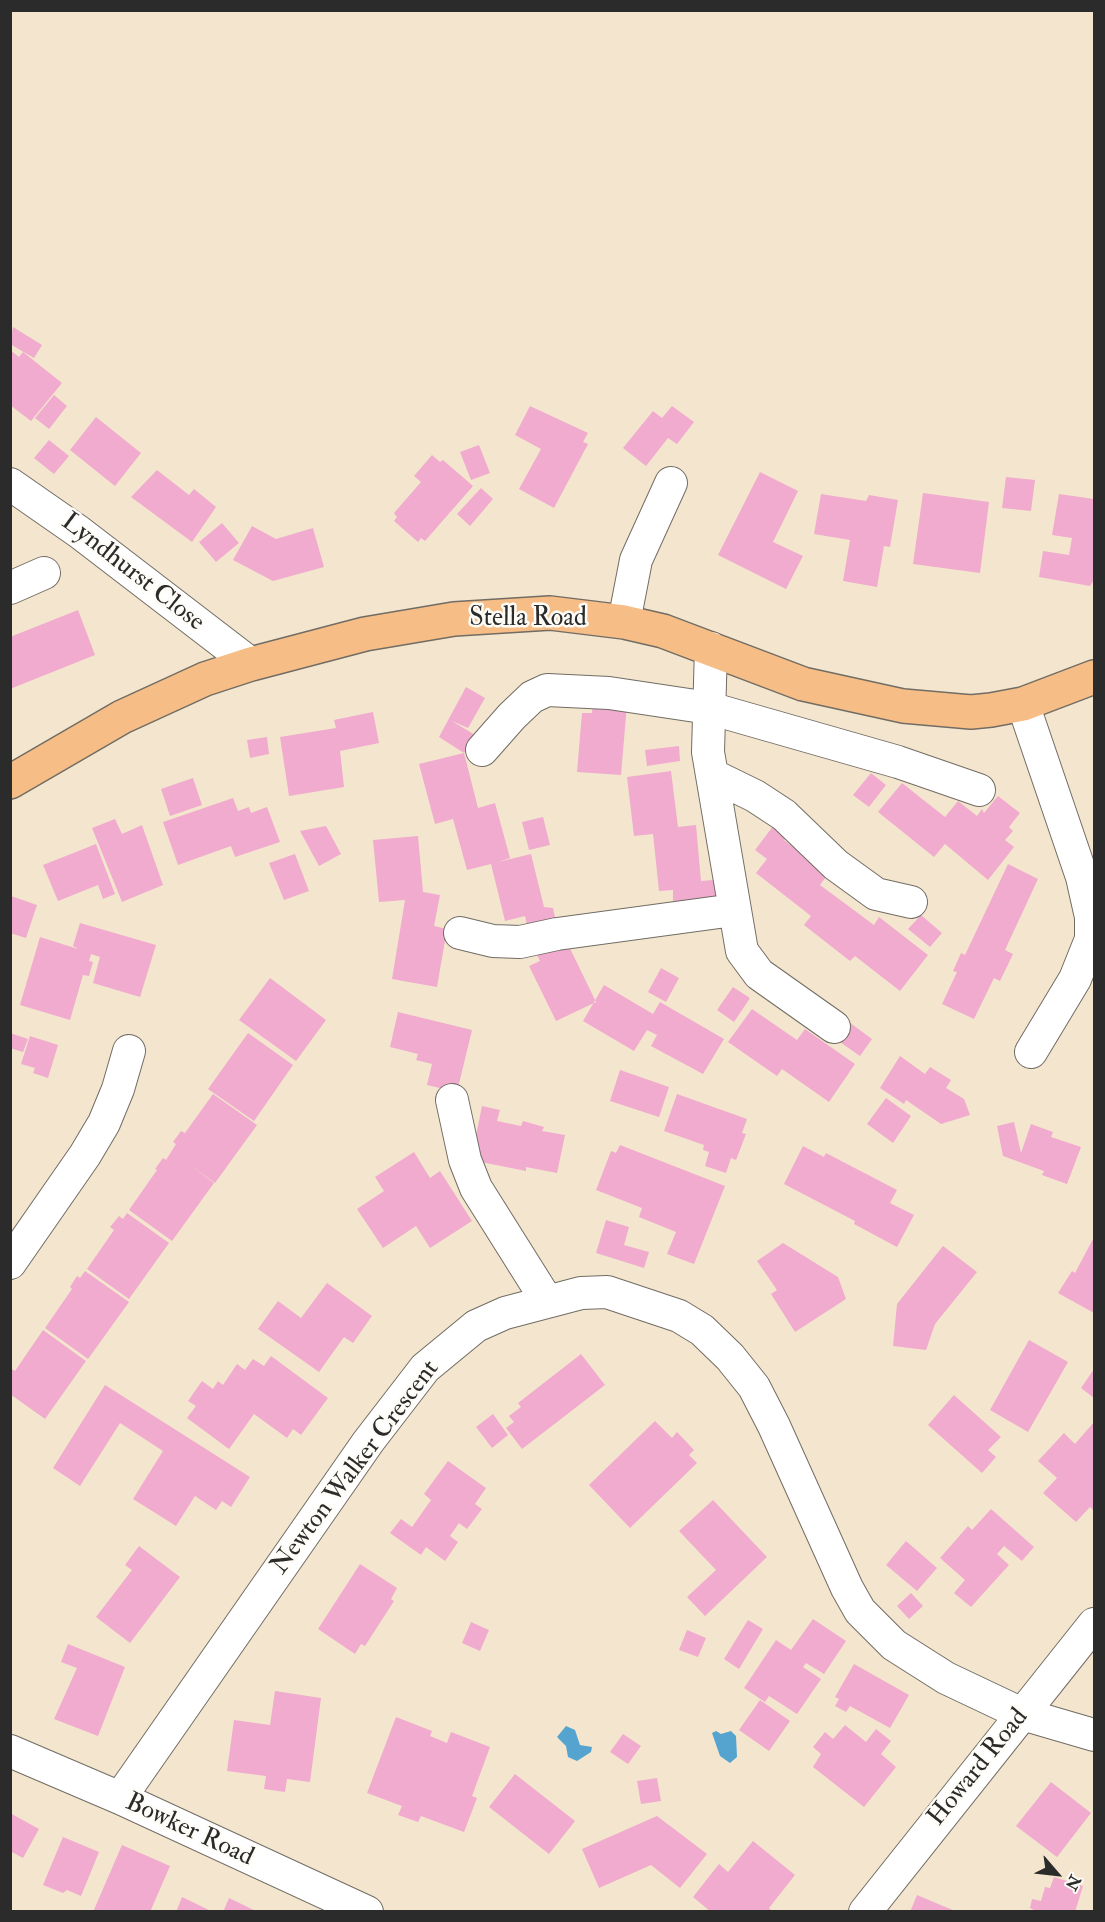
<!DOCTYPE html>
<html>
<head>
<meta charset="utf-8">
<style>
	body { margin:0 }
	#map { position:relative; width:1105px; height:1922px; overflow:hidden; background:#f4e6ce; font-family:"IM FELL Double Pica",serif }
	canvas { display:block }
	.frame { position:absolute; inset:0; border:12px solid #2b2b2b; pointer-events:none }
	.north { position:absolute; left:1027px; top:1844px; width:60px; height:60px; -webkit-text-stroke:4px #fdfcf7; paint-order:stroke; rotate:118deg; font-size:16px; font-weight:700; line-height:24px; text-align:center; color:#2b2b2b }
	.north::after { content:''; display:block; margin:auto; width:21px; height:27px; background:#2b2b2b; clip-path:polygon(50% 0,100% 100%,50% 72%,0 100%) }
</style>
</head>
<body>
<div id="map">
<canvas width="1105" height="1922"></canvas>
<div class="frame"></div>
<div class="north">N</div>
</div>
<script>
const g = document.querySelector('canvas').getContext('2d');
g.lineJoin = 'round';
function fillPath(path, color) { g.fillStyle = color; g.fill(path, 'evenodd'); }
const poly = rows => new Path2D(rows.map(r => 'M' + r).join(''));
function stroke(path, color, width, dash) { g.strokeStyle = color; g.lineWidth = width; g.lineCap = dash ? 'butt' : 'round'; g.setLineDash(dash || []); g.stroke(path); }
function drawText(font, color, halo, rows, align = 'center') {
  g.font = font + ' "IM FELL Double Pica",serif'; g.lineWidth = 5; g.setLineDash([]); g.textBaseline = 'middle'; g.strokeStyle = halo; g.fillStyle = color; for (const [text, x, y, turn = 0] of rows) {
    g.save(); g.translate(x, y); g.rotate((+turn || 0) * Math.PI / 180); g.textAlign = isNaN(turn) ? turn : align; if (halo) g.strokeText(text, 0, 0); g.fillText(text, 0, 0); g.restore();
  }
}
const water = poly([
	[566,1726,575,1730,580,1745,592,1747,591,1752,577,1761,568,1757,566,1746,557,1737],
	[716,1731,721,1734,731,1731,736,1736,737,1757,730,1763,720,1756,712,1733]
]);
const building = poly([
	[13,327,42,345,34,358,10,344],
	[10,350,19,357,23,352,62,383,31,421,10,405],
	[54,395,67,406,49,429,35,418],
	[530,406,588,433,583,442,588,444,554,508,519,489,541,449,515,435],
	[672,406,694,422,677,444,668,438,646,466,623,448,653,411,662,418],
	[96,417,141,453,115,486,70,450],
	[49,440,69,456,54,474,34,458],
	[479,445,490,473,471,480,460,452],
	[432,455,440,462,443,460,473,486,425,541,421,538,418,542,394,521,397,517,394,513,421,482,414,476],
	[157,470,189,495,194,489,216,507,192,542,131,497],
	[760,472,798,491,773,542,803,556,786,589,718,555],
	[1006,477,1035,480,1031,511,1002,508],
	[481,488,493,499,470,526,457,514],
	[923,493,989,502,980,573,913,564],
	[821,494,866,501,869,495,898,500,890,547,884,546,877,587,843,581,850,540,814,534],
	[1059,494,1094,499,1094,580,1090,586,1039,577,1043,551,1069,555,1072,538,1052,535],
	[222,523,239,543,216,562,199,542],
	[252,526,276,539,313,528,324,567,273,581,233,560],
	[78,610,95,655,10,689,10,637],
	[466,687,485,698,468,728,452,721,475,735,464,753,478,808,495,803,510,858,498,862,531,854,544,907,553,908,556,922,528,929,525,916,505,921,491,864,467,870,453,819,435,824,419,764,464,753,439,737],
	[593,701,627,704,621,775,577,772,582,713,592,713],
	[373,712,379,743,340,751,344,787,289,796,280,737,336,728,334,720],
	[267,737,269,754,250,758,247,740],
	[679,746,680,761,647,766,645,750],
	[671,771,678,827,696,825,701,881,714,880,717,897,673,902,673,890,659,891,653,834,634,836,627,777],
	[871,773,886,785,869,807,853,795],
	[193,778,202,805,170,816,161,789],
	[902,783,945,817,958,801,977,816,982,809,984,813,998,796,1020,813,1009,827,1013,831,1005,840,1014,847,988,880,945,844,934,857,878,812],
	[233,798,238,811,249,807,251,813,267,807,280,842,235,857,231,846,178,865,163,822],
	[543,817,550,845,529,850,522,822],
	[115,819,122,834,142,825,163,885,122,902,92,828],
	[774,825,787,836,784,840,828,874,820,885,874,925,879,917,928,955,900,991,855,956,850,961,804,925,811,916,756,873,767,859,755,850],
	[326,826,341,854,319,866,300,831],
	[418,836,423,892,440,895,434,926,447,929,437,987,392,979,405,900,379,902,373,840],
	[96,844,115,894,103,899,98,885,58,901,43,865],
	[295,854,309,891,284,900,269,863],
	[1008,864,1038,879,1005,950,1013,954,1000,981,994,978,974,1019,942,1004,957,972,953,971,961,953,965,955],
	[11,896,37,905,26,938,10,933],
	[921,915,942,933,930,947,908,929],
	[80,923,156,945,140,997,93,983,100,957,91,954,89,961,93,962,89,976,83,975,70,1020,20,1005,40,937,78,949,73,946],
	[564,936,596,1002,556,1021,529,966,540,961,535,951],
	[661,968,679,978,666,1002,648,992],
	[270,978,326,1020,296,1061,239,1020],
	[604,985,653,1014,660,1002,724,1039,703,1074,651,1046,657,1035,647,1030,634,1051,583,1021],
	[733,987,750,998,734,1022,717,1010],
	[752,1009,797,1040,805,1029,855,1064,829,1102,782,1069,777,1076,728,1042],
	[398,1012,472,1030,457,1092,427,1085,432,1064,416,1060,418,1054,390,1047],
	[849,1022,872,1039,860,1056,837,1040],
	[10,1033,28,1039,23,1052,10,1048],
	[248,1033,293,1065,254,1121,208,1089],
	[30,1036,58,1045,48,1078,33,1073,35,1068,21,1064],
	[900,1056,925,1074,930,1067,951,1080,946,1088,964,1099,970,1115,941,1124,906,1100,904,1104,880,1088],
	[620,1070,669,1087,659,1117,610,1101],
	[213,1094,257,1125,215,1183,187,1163,214,1183,172,1241,129,1210,157,1170,155,1169,163,1158,166,1160,176,1144,173,1142,181,1131,185,1133],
	[677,1094,747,1119,742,1133,746,1134,736,1160,731,1158,726,1173,705,1166,709,1152,703,1150,704,1145,664,1131],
	[886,1098,911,1116,893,1143,867,1124],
	[482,1106,500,1110,497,1121,521,1126,523,1121,544,1127,542,1131,565,1135,557,1173,526,1167,526,1171,471,1160],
	[1014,1122,1021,1153,1031,1124,1053,1132,1051,1137,1081,1147,1067,1184,1042,1175,1044,1171,1003,1156,997,1126],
	[620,1145,725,1186,694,1264,667,1254,676,1232,639,1217,642,1208,596,1190,611,1151,616,1153],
	[803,1146,824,1157,826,1153,897,1190,890,1203,914,1215,897,1247,854,1224,855,1221,784,1184],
	[414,1152,430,1178,440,1171,472,1221,430,1248,416,1226,383,1248,357,1209,384,1191,375,1177],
	[127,1213,169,1243,129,1299,87,1269,114,1230,110,1227,119,1216,123,1219],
	[606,1220,629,1227,624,1245,649,1252,644,1268,596,1253],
	[1094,1237,1094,1313,1058,1293,1072,1271,1075,1273],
	[783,1243,838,1277,846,1299,795,1332,771,1294,777,1290,757,1261],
	[943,1246,977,1272,935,1324,926,1350,893,1346,897,1304],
	[85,1271,129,1302,88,1359,45,1328,72,1289,70,1287,77,1276,80,1278],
	[327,1283,372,1316,353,1343,344,1337,319,1372,258,1329,278,1301,301,1318],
	[43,1330,86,1361,45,1419,10,1394,10,1368,15,1371],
	[1029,1340,1068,1362,1028,1432,990,1410],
	[581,1354,605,1385,522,1449,506,1428,514,1422,509,1416,521,1407,518,1403],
	[271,1356,328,1398,301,1435,293,1429,287,1438,254,1414,229,1449,187,1418,196,1406,188,1401,202,1381,213,1389,218,1381,223,1385,237,1364,245,1370,253,1359,264,1366],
	[1094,1369,1094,1398,1081,1388],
	[105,1385,250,1477,231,1507,222,1501,216,1510,195,1496,176,1526,133,1499,163,1451,120,1423,80,1486,53,1468],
	[954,1395,1001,1437,988,1450,996,1457,982,1473,928,1425],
	[493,1414,508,1435,492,1448,476,1427],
	[655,1421,672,1438,677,1432,694,1450,689,1455,697,1463,630,1528,589,1485],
	[1094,1422,1094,1511,1090,1507,1076,1522,1043,1493,1057,1478,1038,1461,1064,1433,1075,1444],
	[448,1461,486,1488,475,1504,482,1509,467,1529,459,1523,450,1536,458,1542,445,1561,426,1547,421,1555,390,1533,401,1519,412,1527,431,1500,424,1494],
	[713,1500,767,1557,705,1616,687,1597,716,1570,679,1531],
	[991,1509,1034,1547,1022,1561,1004,1546,997,1554,1009,1565,971,1607,954,1593,965,1580,940,1558,968,1526,972,1530],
	[906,1541,937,1568,917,1591,886,1565],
	[139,1546,180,1577,130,1643,96,1617,132,1570,125,1565],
	[360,1564,397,1588,391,1599,394,1601,365,1646,361,1644,355,1654,318,1629],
	[911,1593,923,1606,909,1619,897,1606],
	[813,1619,846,1641,824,1674,806,1663,803,1667,821,1679,797,1714,769,1696,765,1702,744,1688,776,1640,791,1650],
	[748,1620,763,1629,739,1669,724,1659],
	[471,1622,489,1630,480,1651,462,1643],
	[687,1630,706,1638,698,1657,679,1650],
	[68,1644,125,1667,98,1736,54,1719,77,1668,61,1662],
	[854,1664,909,1695,890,1728,850,1706,846,1712,835,1706,839,1699,835,1697],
	[275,1691,321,1698,310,1782,287,1779,285,1792,264,1789,266,1776,227,1771,234,1720,270,1725],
	[760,1700,790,1721,769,1751,739,1730],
	[396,1717,432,1731,430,1736,447,1743,451,1732,490,1747,472,1796,477,1798,464,1832,421,1816,418,1822,398,1815,402,1806,367,1793],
	[845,1725,866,1742,876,1729,891,1741,881,1754,896,1767,864,1807,813,1767,821,1754,813,1747,825,1732,833,1739],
	[623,1734,641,1746,628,1764,610,1752],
	[515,1774,575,1821,549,1854,489,1807],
	[657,1778,661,1801,641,1804,637,1781],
	[1051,1782,1091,1813,1057,1857,1016,1826],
	[10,1813,39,1829,23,1858,10,1851],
	[657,1816,707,1854,680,1888,651,1865,599,1888,582,1849],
	[63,1837,99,1852,81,1896,67,1890,63,1893,43,1885],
	[753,1841,795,1875,769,1908,773,1912,711,1912,693,1897,719,1864,728,1872],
	[122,1845,170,1866,150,1912,93,1912],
	[1054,1877,1083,1886,1075,1912,1038,1912,1030,1908,1032,1899,1041,1901,1045,1887,1050,1888],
	[917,1895,955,1911,955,1912,910,1912],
	[182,1897,213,1912,176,1912],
	[229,1898,258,1912,223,1912]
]);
const minor = poly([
	[10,484,79,532,251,664],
	[10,588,44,573],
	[624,622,636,560,671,483],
	[711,648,708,752,742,951,759,974,834,1027],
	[1023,704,1082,877,1091,917,1091,939,1075,979,1031,1052],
	[482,750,512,716,532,697,547,690,609,693,709,708,898,762,979,790],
	[712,775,755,796,784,815,836,865,876,894,911,902],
	[460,933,493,941,520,942,557,934,734,910],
	[452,1100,465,1160,476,1188,547,1301],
	[10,1263,85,1155,104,1123,118,1089,129,1051],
	[10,1751,120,1798,367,1912],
	[120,1798,368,1442,425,1368,476,1326,505,1313,581,1293,607,1292,679,1316,702,1330,730,1357,754,1387,774,1426,847,1588,860,1611,894,1645,946,1678,1022,1714,1094,1735],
	[865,1912,1094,1624]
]);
const major = poly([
	[10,782,122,717,205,679,251,664,365,634,454,619,550,613,624,622,663,631,803,684,903,706,971,712,991,710,1023,704,1094,677]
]);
const streetNames = [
	["Lyndhurst Close",132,573,38],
	["Stella Road",528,619],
	["Newton Walker Crescent",356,1468,-53],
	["Howard Road",979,1768,-51],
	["Bowker Road",189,1831,25]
];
fillPath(water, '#55a3cf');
fillPath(building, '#f0abce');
stroke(minor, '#716c64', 34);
stroke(major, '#716c64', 36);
stroke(minor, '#fff', 32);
stroke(major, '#f6be86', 33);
drawText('26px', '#2b2b2b', '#fdfcf7', streetNames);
</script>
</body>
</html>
